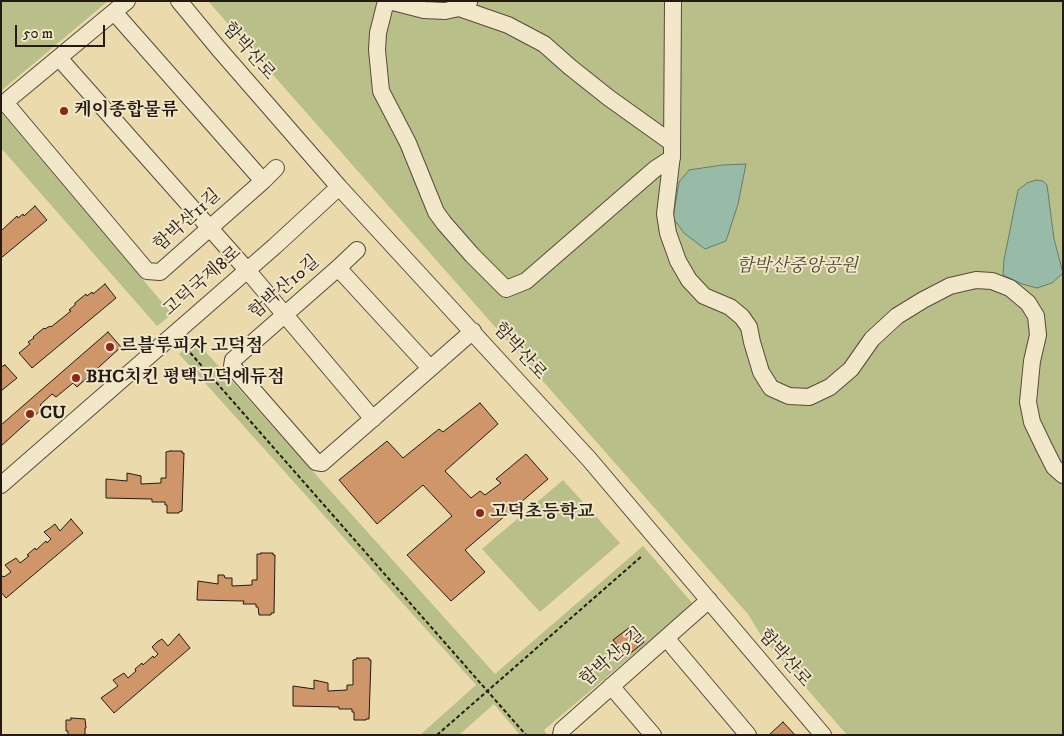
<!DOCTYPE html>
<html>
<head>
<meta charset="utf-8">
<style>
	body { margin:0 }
	#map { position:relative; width:1064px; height:736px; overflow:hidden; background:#ebdaac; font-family:"IM FELL DW Pica",serif }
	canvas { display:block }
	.frame { position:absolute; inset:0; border:2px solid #261a14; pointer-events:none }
	.scale { position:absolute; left:15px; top:25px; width:90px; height:22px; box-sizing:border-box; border:2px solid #261a14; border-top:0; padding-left:6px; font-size:15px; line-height:18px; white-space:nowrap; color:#261a14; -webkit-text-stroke:4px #f2e7c9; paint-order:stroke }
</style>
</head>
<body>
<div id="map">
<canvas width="1064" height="736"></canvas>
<div class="frame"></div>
<div class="scale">50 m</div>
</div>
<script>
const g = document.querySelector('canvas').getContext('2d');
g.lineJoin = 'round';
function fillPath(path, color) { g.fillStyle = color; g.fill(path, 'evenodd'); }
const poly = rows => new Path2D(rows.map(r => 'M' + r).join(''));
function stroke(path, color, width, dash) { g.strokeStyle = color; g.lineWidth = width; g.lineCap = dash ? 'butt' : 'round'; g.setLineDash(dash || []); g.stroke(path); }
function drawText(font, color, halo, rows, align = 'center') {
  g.font = font + ' "IM FELL DW Pica","Noto Serif KR",serif'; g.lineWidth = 4; g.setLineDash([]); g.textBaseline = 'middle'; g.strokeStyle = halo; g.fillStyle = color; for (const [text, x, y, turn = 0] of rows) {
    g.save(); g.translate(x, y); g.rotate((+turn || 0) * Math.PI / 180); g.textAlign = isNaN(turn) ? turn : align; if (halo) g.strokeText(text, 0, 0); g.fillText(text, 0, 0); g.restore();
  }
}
const green = poly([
	[1,1,108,1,1,91],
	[208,1,1063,1,1063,735,847,735,762,637,748,614],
	[1,112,172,314,157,326,1,148],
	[195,340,495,674,643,546,693,604,544,730,547,735,520,735,494,704,459,735,420,735,476,685,179,354],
	[563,480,620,543,540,612,482,549]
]);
const water = poly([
	[746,164,738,204,726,241,705,249,684,233,673,218,679,182,689,170,722,165,746,164],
	[1036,180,1043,181,1047,185,1054,239,1063,273,1052,283,1037,288,1022,284,1003,275,1004,260,1018,190,1027,183,1036,180]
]);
const building = poly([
	[35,206,47,220,1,258,1,231,17,216,18,218,23,214,24,216,35,206],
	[105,284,116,298,32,368,19,353,30,344,28,342,34,338,33,337,44,328,45,329,50,326,51,327,71,311,69,310,75,305,75,303,86,294,87,296,92,292,93,294,105,284],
	[108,332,121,347,77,387,73,383,56,397,52,394,40,405,43,408,1,446,1,425,108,332],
	[5,365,17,378,1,391,1,367,5,365],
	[480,403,498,424,445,471,471,498,480,491,485,495,501,483,496,479,526,454,548,479,465,550,485,572,451,601,407,555,452,516,423,485,377,524,339,480,387,441,403,458,439,429,443,432,480,403],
	[170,451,182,451,182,453,184,453,182,511,179,512,179,513,167,513,167,505,165,505,165,502,152,502,152,499,106,498,106,479,127,481,127,473,141,476,141,484,161,483,161,478,166,478,166,452,170,451],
	[71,519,83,533,6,598,1,592,1,577,3,576,4,577,11,572,5,565,16,558,20,563,29,556,27,555,35,548,36,550,46,541,47,543,51,539,44,532,50,528,55,524,60,531,71,519],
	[261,553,273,553,273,555,275,555,274,613,271,613,271,615,259,615,258,607,256,607,256,604,243,604,244,601,197,600,198,581,218,584,218,575,224,575,225,578,232,578,232,586,252,585,252,580,257,580,257,554,261,554,261,553],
	[630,627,644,642,626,657,613,640,630,627],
	[179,634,190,648,114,713,101,698,118,686,113,680,124,673,128,678,136,671,135,669,142,663,143,665,153,656,154,658,158,654,152,647,157,642,162,639,168,646,179,634],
	[357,658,369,658,369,660,371,660,369,719,366,719,366,720,354,720,354,712,352,712,352,709,339,709,339,707,293,706,293,686,314,689,314,680,328,683,328,691,347,690,347,685,353,685,353,660,357,659,357,658],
	[71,718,85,719,86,728,85,728,85,735,68,735,68,731,66,731,66,720,71,720,71,718],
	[783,722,795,735,769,735,783,722]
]);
const path = poly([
	[186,348,526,735],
	[437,735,642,556]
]);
const minor = poly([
	[179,1,218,48,339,187,589,459,823,735],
	[386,1,378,33,377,50,381,91,408,143,436,212,444,223,472,255,506,289,526,281,655,169,672,158],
	[389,1,424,10,445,11,459,8,469,2],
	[673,1,672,155,665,214,668,233,678,261,689,280,704,296,730,307,742,317,749,327,752,342,761,372,771,388,789,396,809,397,830,387,851,369,872,339,897,316,923,300,950,286,976,280,992,281,1010,288,1028,303,1036,316,1038,335,1032,361,1028,402,1032,422,1043,445,1054,467,1063,475],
	[459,8,508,25,544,44,570,67,609,98,672,143],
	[114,12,263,181,160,272,147,271,8,106,9,99,127,1],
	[59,58,247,270,373,419],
	[263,181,276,168],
	[338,268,357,250],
	[430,368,338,268,233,360,232,366,316,462,322,463,473,331],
	[1,485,275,246,339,187],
	[666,638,709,600],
	[611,686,653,735],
	[561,735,562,730,666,638,748,735]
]);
const markers = [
	[64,111,5,"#8f2418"],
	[110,347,5,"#8f2418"],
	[76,378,5,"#8f2418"],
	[30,414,5,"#8f2418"],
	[480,513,5,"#8f2418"]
];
const streetNames = [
	["함박산로",248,52,49],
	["함박산11길",188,221,-42],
	["고덕국제8로",203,282,-41],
	["함박산10길",285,288,-41],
	["함박산로",519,352,48],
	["함박산9길",613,658,-41],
	["함박산로",784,659,49]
];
const poiNames = [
	["케이종합물류",74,111],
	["르블루피자 고덕점",120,347],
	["BHC치킨 평택고덕에듀점",86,378],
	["CU",40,414],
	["고덕초등학교",490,513]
];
const parkNames = [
	["함박산중앙공원",797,267]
];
fillPath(green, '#b9bf88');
fillPath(water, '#98bba7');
stroke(water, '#6a7b6c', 1);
fillPath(building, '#cf9669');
stroke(building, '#261a14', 1);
stroke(minor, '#574a3a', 18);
stroke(path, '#261a14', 2, [4, 2.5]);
stroke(minor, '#f2e7c9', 16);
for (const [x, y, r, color] of markers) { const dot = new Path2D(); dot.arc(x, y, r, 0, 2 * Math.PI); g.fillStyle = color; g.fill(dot); stroke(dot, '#f2e7c9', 2); }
drawText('18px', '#261a14', '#f2e7c9', streetNames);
drawText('bold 18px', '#261a14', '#f2e7c9', poiNames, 'left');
drawText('italic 18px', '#524c37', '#f2e7c9', parkNames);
</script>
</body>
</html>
